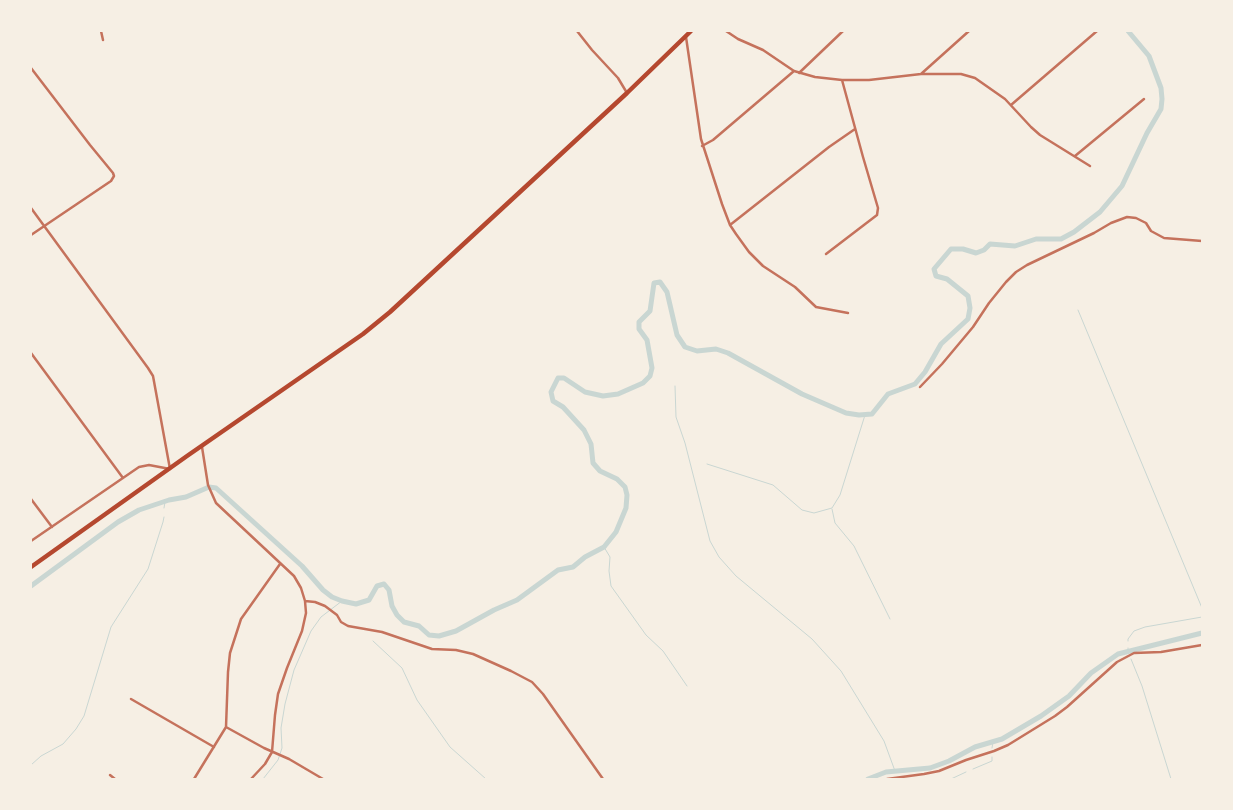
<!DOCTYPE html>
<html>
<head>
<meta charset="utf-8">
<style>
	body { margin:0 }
	#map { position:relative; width:1233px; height:810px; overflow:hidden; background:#f6efe4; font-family:Montserrat,sans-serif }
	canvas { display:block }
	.frame { position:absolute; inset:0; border:32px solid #f6efe4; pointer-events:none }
</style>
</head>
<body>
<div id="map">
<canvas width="1233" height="810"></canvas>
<div class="frame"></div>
</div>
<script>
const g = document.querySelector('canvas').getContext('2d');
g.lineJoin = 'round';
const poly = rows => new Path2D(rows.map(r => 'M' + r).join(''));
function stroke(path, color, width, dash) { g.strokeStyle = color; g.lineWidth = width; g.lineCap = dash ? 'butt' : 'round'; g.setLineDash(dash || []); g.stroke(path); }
const stream = poly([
	[1078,310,1202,608],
	[675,386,676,417,685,443,710,541,719,557,736,576,812,639,841,671,884,741,895,771],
	[707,464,773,485,802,510,814,513,832,508,840,495,865,415],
	[164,508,165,502],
	[832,509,835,523,854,546,890,619],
	[604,547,610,557,609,571,611,586,646,635,663,651,687,686],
	[373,641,402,668,417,700,450,747,486,779],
	[1128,641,1128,639,1134,631,1145,627,1202,617],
	[1128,648,1128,651],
	[1131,659,1142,686,1171,779],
	[992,748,993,742],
	[31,765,41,756,63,744,76,729,84,716,111,627,148,569,163,522,164,517],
	[973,769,992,761,992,757],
	[263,779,278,760,282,748,281,728,285,704,294,670,311,631,321,617,342,601],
	[951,779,966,772]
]);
const canal = poly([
	[31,586,118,522,139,510,169,500,186,497,209,487,216,488,302,566,323,590,332,597,342,601,356,604,369,600,377,586,384,584,389,590,392,606,397,615,404,622,419,626,429,635,439,636,456,631,494,610,517,600,558,570,573,567,585,557,604,547,616,532,626,508,627,495,625,487,617,479,600,471,593,463,591,444,584,430,563,407,553,401,551,392,558,378,564,378,585,392,603,396,618,394,643,383,650,376,652,368,647,340,639,329,639,322,650,311,654,283,660,282,667,292,677,335,685,347,697,351,716,349,728,353,802,394,846,413,859,415,872,414,888,394,915,384,925,372,941,344,968,319,970,308,968,296,947,279,936,276,934,269,951,249,963,249,976,253,984,250,990,244,1015,246,1036,239,1061,239,1074,232,1100,212,1122,186,1147,133,1161,109,1162,99,1161,88,1149,56,1128,31],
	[868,779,886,772,930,768,949,761,975,747,1002,739,1041,716,1069,696,1091,673,1118,654,1202,633]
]);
const minor = poly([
	[101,31,103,40],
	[577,31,592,50,618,78,627,93],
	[726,31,738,39,763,50,794,71,815,77,842,80,869,80,921,74,961,74,975,78,1005,99,1031,127,1040,135,1090,166],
	[686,37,701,139,722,204,730,225,736,234,749,252,763,266,795,287,816,307,848,313],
	[31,68,90,145,113,173,114,176,111,181,31,235],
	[799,73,843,31],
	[921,74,969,31],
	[1011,105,1097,31],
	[702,146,713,140,794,71],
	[1075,156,1144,99],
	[31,208,148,368,153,376,170,469,149,465,139,467,31,541],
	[730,225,829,147,855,129],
	[826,254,877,215,878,208,863,157,842,80],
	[31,353,123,478],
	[920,387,942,364,973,327,989,303,1006,282,1016,272,1027,265,1094,233,1111,223,1127,217,1136,218,1146,223,1151,231,1164,238,1202,241],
	[202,447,208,485,216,503,294,576,301,588,305,601,306,613,302,631,287,668,278,694,275,715,272,752,265,764,251,779],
	[31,499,52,527],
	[305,601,315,602,325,606,337,615,341,622,348,626,382,632,432,649,456,650,473,654,511,671,532,682,543,694,603,779],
	[131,699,214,747],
	[226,727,264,748,289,759,323,779],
	[110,775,115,779],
	[194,779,226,727,228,672,230,653,241,619,280,564],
	[887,779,924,774,939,771,966,760,994,751,1008,745,1055,716,1067,707,1117,662,1134,653,1161,652,1202,645]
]);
const trunk = poly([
	[31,567,187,456,363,334,390,312,627,93,691,31]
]);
stroke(stream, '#c9d6d2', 1);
stroke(canal, '#c9d6d2', 5);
stroke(minor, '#c5725c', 2.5);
stroke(trunk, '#b5482f', 4.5);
</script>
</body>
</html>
